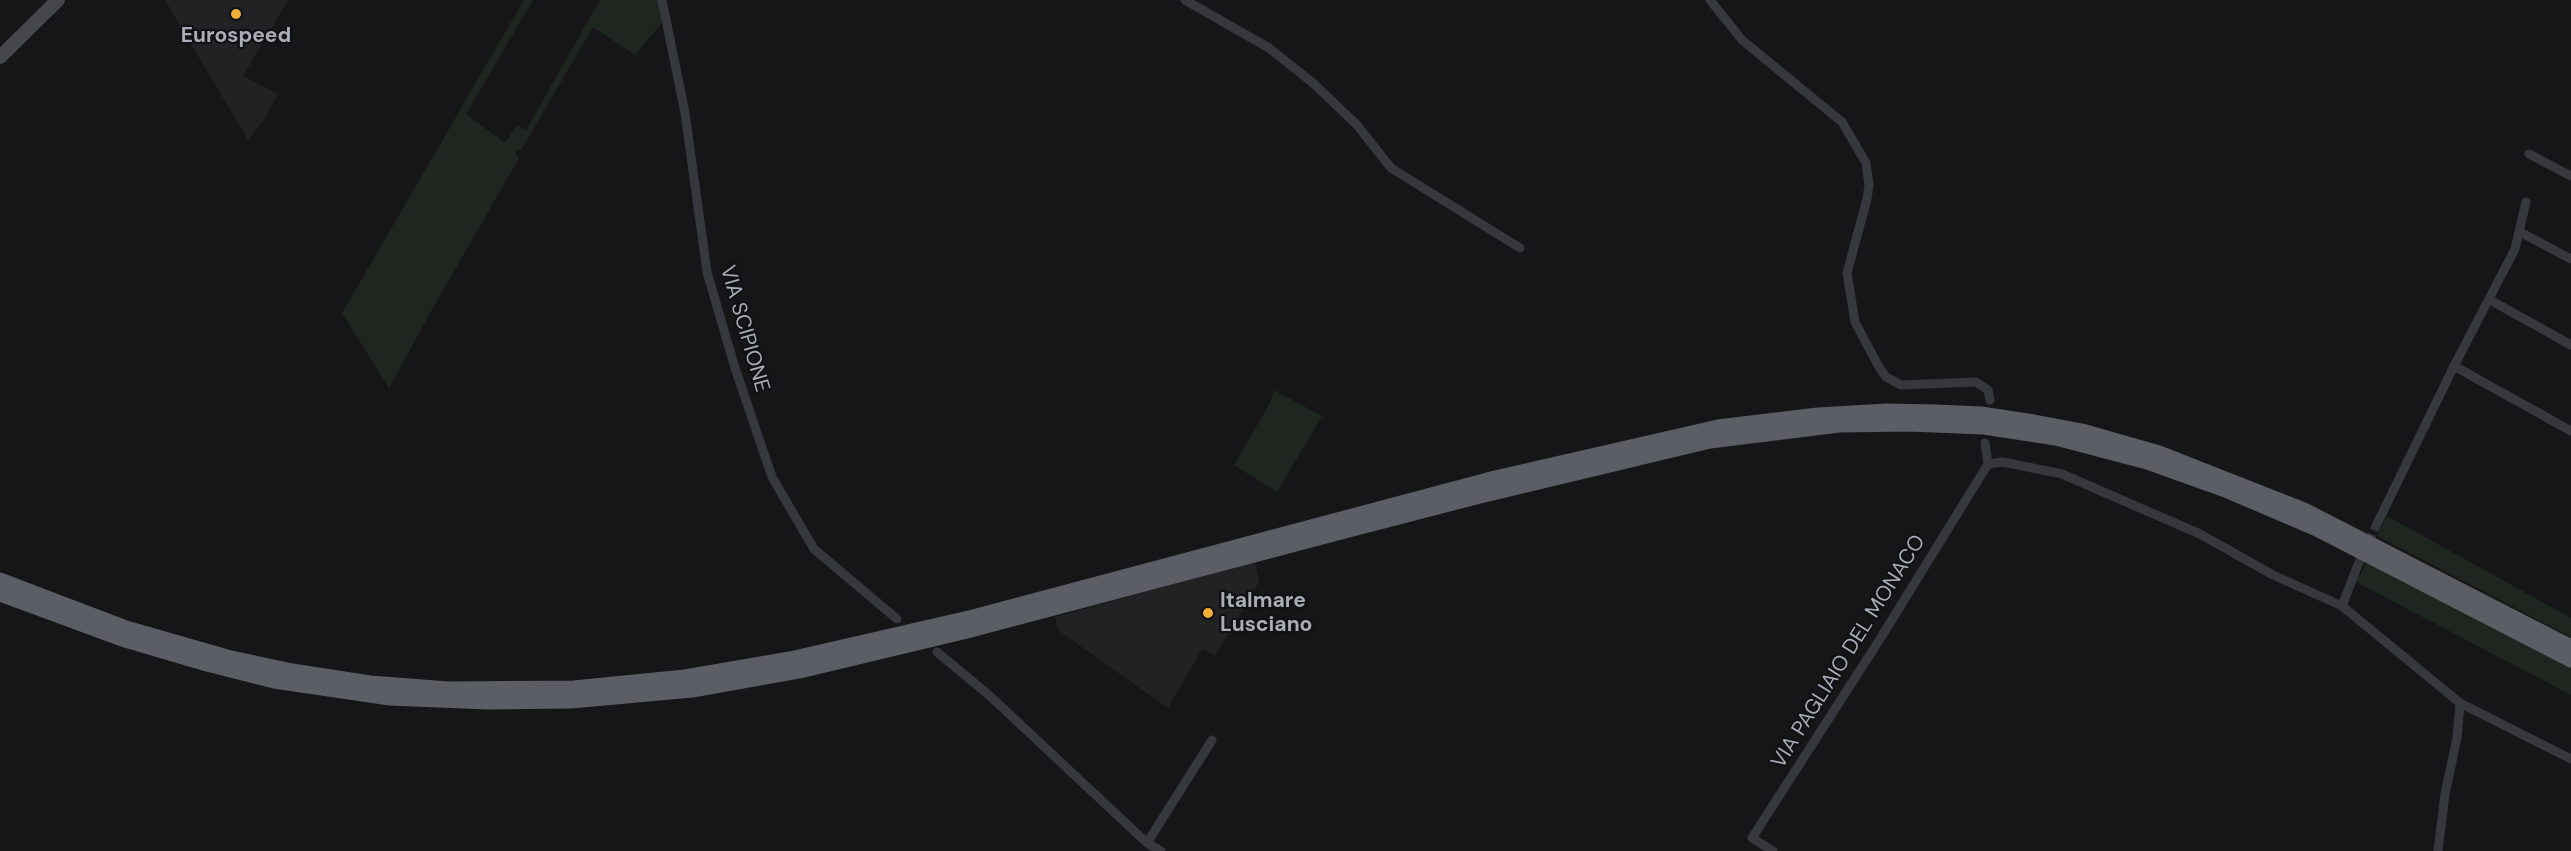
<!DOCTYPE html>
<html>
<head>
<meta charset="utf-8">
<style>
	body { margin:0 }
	canvas { display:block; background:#161618 }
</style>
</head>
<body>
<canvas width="2571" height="851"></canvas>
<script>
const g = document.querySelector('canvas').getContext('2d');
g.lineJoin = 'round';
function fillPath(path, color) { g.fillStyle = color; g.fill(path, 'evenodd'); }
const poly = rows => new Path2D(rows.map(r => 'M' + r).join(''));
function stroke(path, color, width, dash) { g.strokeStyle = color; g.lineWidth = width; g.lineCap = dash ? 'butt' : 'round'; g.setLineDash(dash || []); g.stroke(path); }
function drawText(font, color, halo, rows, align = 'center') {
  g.font = font + ' "DM Sans",sans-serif'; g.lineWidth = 4.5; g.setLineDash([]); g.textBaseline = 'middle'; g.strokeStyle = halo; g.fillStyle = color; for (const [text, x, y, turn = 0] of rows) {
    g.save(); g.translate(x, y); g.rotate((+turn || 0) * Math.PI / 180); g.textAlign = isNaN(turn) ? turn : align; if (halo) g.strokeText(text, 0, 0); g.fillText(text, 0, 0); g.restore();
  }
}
const built = poly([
	[165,0,288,0,243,76,278,94,264,120,248,140],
	[1255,562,1259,582,1215,656,1202,649,1168,708,1058,630,1055,617]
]);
const green = poly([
	[524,0,533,0,466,114,505,143,517,125,526,130,600,0,659,0,665,19,635,55,593,27,521,150,518,149,515,154,519,158,426,320,389,388,342,313],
	[1274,390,1322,416,1277,492,1234,465,1270,403],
	[2387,516,2571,618,2571,637,2377,536],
	[2368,560,2571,666,2571,695,2356,582]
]);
const minorTunnel = poly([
	[2357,567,2376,526]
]);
const minor = poly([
	[662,0,685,113,707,272,735,368,772,477,814,549,897,619],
	[1185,0,1269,48,1313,83,1357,125,1391,168,1520,248],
	[1710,0,1742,40,1842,122,1866,163,1869,185,1867,199,1847,273,1855,322,1879,367,1886,377,1901,385,1976,382,1988,390,1990,400],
	[2529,154,2571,176],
	[2520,232,2571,259],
	[2490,300,2571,345],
	[2454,366,2571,431],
	[1985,443,1988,464],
	[1988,464,2003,462,2062,474,2200,534,2273,575,2342,606,2460,703,2571,759],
	[2376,526,2454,366,2515,249,2526,202],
	[2342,606,2357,567],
	[937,652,990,696,1147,843,1161,851],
	[1147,843,1212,740],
	[1773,851,1752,838,1880,639,1988,464],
	[2438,851,2445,794,2457,738,2460,703]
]);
const secondary = poly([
	[0,57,58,0]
]);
const trunk = poly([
	[1341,532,1476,497,1710,441,1839,425,1909,424,1984,427,2056,438,2147,462,2228,491,2317,529,2571,660],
	[0,580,126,628,227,657,292,671,370,683,448,689,574,688,685,677,790,659,973,617,1495,478,1718,427,1818,415,1887,411,1935,412,1981,414,2034,422,2082,431,2159,453,2304,510,2571,647]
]);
const trunkBridge = poly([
	[0,594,122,639,207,664,274,681,390,698,487,702,571,701,692,690,804,670,963,632,1341,532]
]);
const markers = [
	[236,14,6,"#f2b134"],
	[1208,613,6,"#f2b134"]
];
const poiNames = [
	["Eurospeed",236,36],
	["Italmare",1220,601,"left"],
	["Lusciano",1220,625,"left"]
];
const streetNames = [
	["VIA SCIPIONE",744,329,74],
	["VIA PAGLIAIO DEL MONACO",1849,652,-58]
];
fillPath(built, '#222225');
fillPath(green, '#1e261f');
stroke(minorTunnel, '#333438', 9, [9, 4.5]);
stroke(minor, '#37383d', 9);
stroke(secondary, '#45474d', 14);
stroke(trunk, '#5b5e65', 15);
stroke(trunkBridge, '#5b5e65', 15);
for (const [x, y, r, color] of markers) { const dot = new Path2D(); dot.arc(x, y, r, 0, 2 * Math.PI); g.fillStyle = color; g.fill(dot); stroke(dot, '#111113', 2); }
drawText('bold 21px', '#a8adb8', '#111113', poiNames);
drawText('21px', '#a8adb8', '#111113', streetNames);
</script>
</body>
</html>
